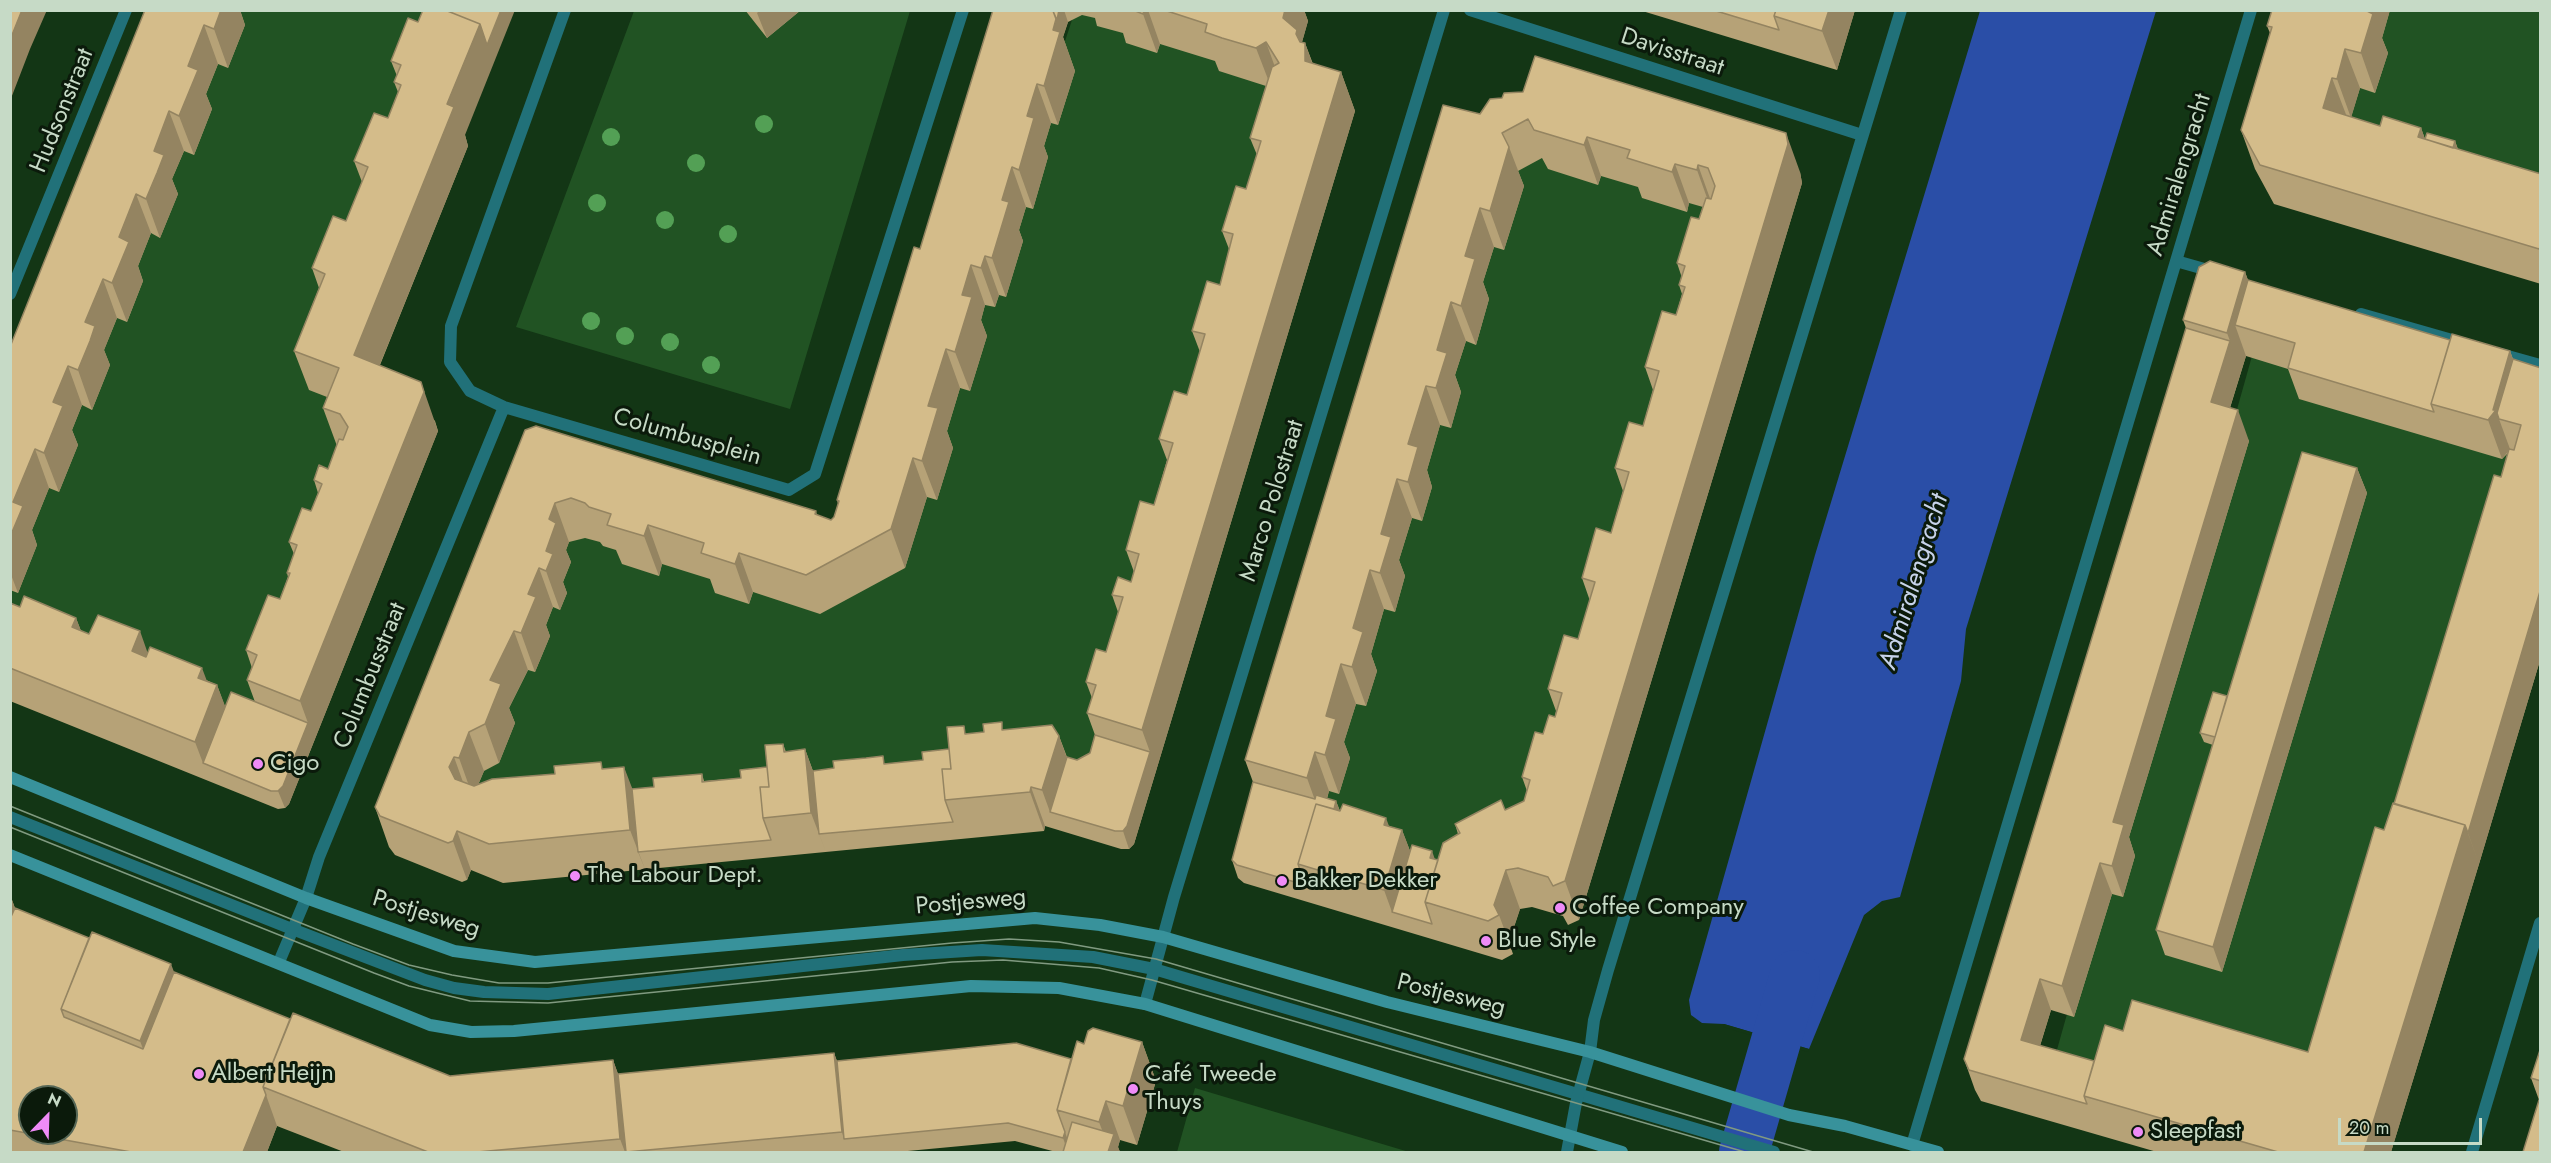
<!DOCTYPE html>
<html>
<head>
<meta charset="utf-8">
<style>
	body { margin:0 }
	#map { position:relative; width:2551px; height:1163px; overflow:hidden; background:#133615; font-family:Jost,sans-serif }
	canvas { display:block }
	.frame { position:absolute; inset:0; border:12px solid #c6dac6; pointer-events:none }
	.north { position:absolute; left:18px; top:1085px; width:60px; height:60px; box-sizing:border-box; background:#0b1a0b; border:2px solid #566756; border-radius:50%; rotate:23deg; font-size:16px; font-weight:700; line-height:24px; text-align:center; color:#c6dac6 }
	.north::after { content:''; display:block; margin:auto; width:21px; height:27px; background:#ef8bf7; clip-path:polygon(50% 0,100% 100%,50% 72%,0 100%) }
	.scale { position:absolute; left:2338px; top:1118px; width:144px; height:27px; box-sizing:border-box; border:3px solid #c6dac6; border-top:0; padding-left:8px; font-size:18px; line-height:21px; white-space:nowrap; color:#c6dac6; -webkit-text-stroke:4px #0b1a0b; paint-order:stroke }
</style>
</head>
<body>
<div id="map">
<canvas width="2551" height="1163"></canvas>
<div class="frame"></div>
<div class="north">N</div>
<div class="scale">20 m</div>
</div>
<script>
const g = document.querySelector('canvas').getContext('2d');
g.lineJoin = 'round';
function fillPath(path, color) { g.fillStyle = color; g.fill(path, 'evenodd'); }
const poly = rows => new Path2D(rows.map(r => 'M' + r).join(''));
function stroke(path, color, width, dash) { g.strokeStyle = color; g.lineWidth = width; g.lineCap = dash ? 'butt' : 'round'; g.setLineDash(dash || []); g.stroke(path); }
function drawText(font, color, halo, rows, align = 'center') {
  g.font = font + ' Jost,sans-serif'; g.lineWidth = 6; g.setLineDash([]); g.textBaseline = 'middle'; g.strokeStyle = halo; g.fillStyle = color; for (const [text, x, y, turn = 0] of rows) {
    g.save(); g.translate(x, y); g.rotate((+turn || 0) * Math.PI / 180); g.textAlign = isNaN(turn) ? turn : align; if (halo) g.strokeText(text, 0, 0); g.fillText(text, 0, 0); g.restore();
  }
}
const green = poly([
	[219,11,471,11,336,368,391,453,277,754,11,658,10,510],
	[634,11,910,11,790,409,516,327],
	[1075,11,1299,62,1113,763,458,823,576,518,896,549],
	[2369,11,2540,11,2540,189,2339,120],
	[1523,132,1736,191,1530,884,1307,834],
	[2252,356,2537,443,2335,1120,2051,1071],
	[1195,1088,1409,1152,1177,1152]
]);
const water = poly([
	[1980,11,2156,11,1966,629,1961,681,1900,897,1882,901,1864,915,1809,1049,1724,1024,1702,1023,1691,1015,1689,1000,1815,555]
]);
const pier = poly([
	[1724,1024,1809,1049,1808,1052,1723,1027]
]);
const canal = poly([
	[1744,1152,1795,975]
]);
const lane = poly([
	[10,817,292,929,425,980,454,988,484,992,548,994,903,955,982,950,1093,957,1154,969,1774,1152]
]);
const street = poly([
	[565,10,451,326,450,362,470,391,504,407,789,490,815,474,963,10],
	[1470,10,1862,135],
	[2176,261,2215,272],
	[10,294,126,10],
	[2361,314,2466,344],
	[2497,353,2540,365],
	[279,962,306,898,319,857,504,407],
	[1145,1004,1174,897,1444,10],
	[1912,1145,2251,10],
	[1567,1152,1576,1103,1590,1052,1594,1020,1608,970,1901,10],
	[2472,1152,2540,923]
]);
const secondary = poly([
	[10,777,306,898,454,951,535,962,1035,918,1100,925,1163,937,1387,1002,1590,1052,1789,1115,1845,1126,1938,1152],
	[10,855,430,1025,471,1032,514,1031,971,986,1059,988,1145,1004,1622,1152]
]);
const tram = poly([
	[10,806,353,944,409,965,452,975,499,983,548,983,952,943,1009,939,1059,942,1156,959,1813,1152],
	[10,827,374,973,409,986,470,1001,548,1003,952,962,1003,960,1099,968,1152,980,1745,1152]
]);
const trees = [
	[764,124],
	[611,137],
	[696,163],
	[597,203],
	[665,220],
	[728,234],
	[591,321],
	[625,336],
	[670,342],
	[711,365]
];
const wall = poly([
	[145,10,240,10,245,25,228,68,218,64,206,94,212,109,194,155,184,151,172,179,178,194,160,238,151,233,138,266,143,281,127,322,117,318,104,350,110,365,92,410,82,405,72,430,78,445,59,492,49,488,32,530,37,545,18,593,10,590,10,347],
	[745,10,801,10,767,38],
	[993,10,1304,10,1308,21,1302,42,1305,43,1313,64,1341,72,1355,111,1134,844,1129,849,1121,849,1045,826,1044,831,503,883,471,870,467,880,462,882,395,855,389,847,375,807,525,430,816,511,817,515,831,520,834,517,838,504,837,500,920,249],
	[1082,15,1095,18,1097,26,1123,33,1126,43,1157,53,1160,44,1215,61,1219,71,1266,86,1250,138,1257,155,1246,189,1222,231,1229,249,1220,285,1192,331,1200,352,1187,395,1159,439,1167,460,1154,505,1126,550,1134,572,1131,582,1112,595,1118,612,1106,652,1086,682,1092,698,1087,713,1095,735,1090,753,1077,760,1067,757,1059,736,1005,730,967,734,949,749,923,760,813,771,805,749,786,752,783,744,767,767,741,778,704,781,702,774,654,787,632,789,604,769,478,785,484,771,499,763,515,723,509,708,528,670,535,672,550,636,546,625,553,607,560,610,567,593,563,582,571,562,566,550,569,542,585,538,600,542,603,546,616,550,622,564,659,576,662,564,710,579,715,593,749,604,753,592,820,614,905,568,927,497,937,500,953,448,947,431,960,388,970,391,987,336,981,320,985,305,995,307,999,295,1006,297,1023,241,1019,230,1026,207,1033,209,1048,157,1044,146,1051,123,1058,125,1075,71,1063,37,1068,22],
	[1639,10,1855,10,1837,70],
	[2272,10,2390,10,2382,38,2388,53,2375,93,2360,88,2351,117,2380,126,2421,128,2425,139,2455,141,2458,149,2541,174,2541,284,2274,204,2255,169,2241,130,2270,33,2267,26],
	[408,18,465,135,468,146,380,365,435,421,438,431,289,804,285,808,278,809,10,701,10,603,20,607,76,618,81,631,148,653,217,685,225,707,255,702,247,680,252,668,246,650,280,599,288,577,287,573,294,554,289,542,311,511,318,493,314,480,328,469,337,446,323,408,327,397,309,390,294,351,319,288,312,268,346,221,362,182,354,161,388,118,398,92,394,82,397,76,391,61],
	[1490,99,1800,172,1802,183,1579,920,1568,925,1563,916,1532,907,1520,909,1509,942,1513,954,1502,960,1244,883,1238,878,1232,860,1253,782,1245,760,1480,114],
	[1542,158,1548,169,1598,185,1601,176,1638,187,1642,198,1687,212,1689,203,1703,207,1699,219,1677,263,1682,278,1679,285,1682,294,1676,315,1645,367,1653,390,1643,426,1615,468,1623,491,1611,533,1582,578,1590,601,1578,639,1548,689,1556,711,1555,717,1543,734,1522,777,1527,791,1524,801,1505,810,1455,824,1458,834,1438,860,1410,851,1402,830,1340,811,1336,801,1327,799,1329,791,1339,794,1350,758,1344,742,1356,704,1366,706,1377,671,1371,654,1384,609,1395,612,1405,576,1399,560,1412,518,1422,521,1432,487,1427,470,1440,425,1451,428,1461,392,1455,375,1466,341,1476,345,1489,299,1483,282,1494,247,1504,250,1524,186,1518,171],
	[2245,272,2248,280,2450,340,2510,351,2513,359,2541,368,2541,657,2479,864,2391,1152,2157,1152,1981,1101,1975,1090,1964,1059,2186,328,2183,320],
	[2246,356,2288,369,2299,399,2502,459,2509,452,2394,804,2384,830,2308,1052,2123,1031,2094,1061,2040,1046,2051,1010,2074,1017,2112,894,2123,897,2135,856,2129,837,2249,441,2230,408],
	[2357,468,2367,493,2222,972,2165,955,2156,930,2213,745,2204,742,2200,733,2227,696],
	[10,900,12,900,15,908,290,1019,450,1076,613,1060,618,1074,834,1053,837,1061,1071,1059,1084,1044,1142,1042,1156,1081,1137,1145,1120,1140,1118,1147,1120,1152,1056,1152,1015,1141,897,1152,344,1152,277,1126,267,1152,10,1152],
	[2541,1047,2541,1152,2539,1100,2531,1078]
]);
const shadedWall = poly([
	[22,10,47,10,30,49,10,101,10,40],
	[221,10,240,10,245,25,228,68,214,29],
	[501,10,515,10,465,135,468,146,368,394,354,355,447,104,480,24],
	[760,10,801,10,767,38,757,13],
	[1059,10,1064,10,1068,22,1063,37,1075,71,1058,125,1044,86,1053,30],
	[1144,10,1148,10,1160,44,1157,53,1143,14],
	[1285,10,1304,10,1308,21,1302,42,1305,51,1305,43,1319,82,1319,101,1283,18],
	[1829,10,1855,10,1837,70,1822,31],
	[2390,10,2382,38,2388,53,2375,93,2361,53,2365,11],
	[204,25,218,64,206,94,212,109,194,155,179,116,188,66],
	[1266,42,1280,81,1271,87,1256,48],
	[2345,49,2360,88,2351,118,2337,79],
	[1341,72,1355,111,1134,844,1129,849,1123,831,1150,752,1142,730],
	[2332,78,2347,117,2323,108],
	[1037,84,1051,123,1044,146,1048,157,1033,209,1019,170,1027,116],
	[169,111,184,151,172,179,178,194,160,238,146,199,154,151],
	[2421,128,2435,167,2418,137],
	[1786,133,1800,172,1802,183,1579,920,1565,881],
	[1587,137,1601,176,1598,185,1584,145],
	[2455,141,2458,150,2450,156],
	[1509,147,1524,186,1504,250,1490,211],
	[1675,164,1689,203,1687,212,1672,172],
	[1698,165,1712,204,1711,209,1697,170],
	[1012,167,1026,207,1019,230,1023,241,1006,297,992,258,1002,200],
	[136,194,151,233,138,266,143,281,127,322,112,283,119,237],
	[1480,208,1494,247,1483,282,1489,299,1476,345,1461,306,1465,256],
	[985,256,999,295,995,307,981,268],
	[971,265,985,305,981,320,987,336,970,391,955,352,962,295],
	[2245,272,2259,311,2235,325,2246,356,2222,433,2211,402,2230,341,2227,333],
	[103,279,117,318,104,350,110,365,92,410,78,370,85,322],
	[1451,302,1466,341,1455,375,1461,392,1451,428,1436,388,1437,350],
	[946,349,960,388,947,431,953,448,937,500,922,461,928,406],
	[2510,351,2524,390,2499,419,2510,449,2502,459,2488,420,2493,410],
	[68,366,82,405,72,430,78,445,59,492,44,453,53,402],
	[421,382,438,431,289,804,285,808,278,791,308,723,300,701],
	[1426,386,1440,425,1427,470,1432,487,1422,521,1408,482,1408,444],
	[2238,410,2249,441,2129,837,2135,856,2123,897,2112,866,2113,822],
	[35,449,49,488,32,530,37,545,18,593,10,572,10,537,13,502],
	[913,458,927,497,905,568,891,529],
	[2357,468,2367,493,2222,972,2213,947],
	[1397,479,1412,518,1399,560,1405,576,1395,612,1380,573,1381,534],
	[555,503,569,542,566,550,571,562,563,582,567,593,560,610,546,571,546,551,549,519],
	[648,525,662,564,659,576,644,536],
	[739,553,753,592,749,604,735,564],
	[539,568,553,607,546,625,550,636,535,672,521,633,528,594],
	[1370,570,1384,609,1371,654,1377,671,1366,706,1352,667,1353,628],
	[2541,588,2541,657,2479,864,2468,833],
	[76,618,91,657,72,627],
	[140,631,154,671,132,651],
	[514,631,528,670,509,708,515,723,499,763,485,724,490,680],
	[1341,664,1356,704,1344,742,1350,758,1339,794,1325,755,1326,716],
	[202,668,213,697,217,685,232,724,203,763,195,742,198,678],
	[469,732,484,771,473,797,459,758],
	[1059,736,1073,775,1050,812,1042,790],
	[805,749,819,788,819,834,826,852,811,813],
	[1315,752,1329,791,1321,817,1307,778],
	[454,757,468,796,464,806,449,767],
	[624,767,639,806,638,852,645,869,630,830],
	[1031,787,1045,826,1044,831,1030,792],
	[1336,801,1343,819,1328,827],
	[1386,818,1397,847,1402,830,1417,869,1392,912,1384,890,1384,825],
	[2465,825,2479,864,2391,1152,2364,1152],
	[457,831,471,870,467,880,453,841],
	[1432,851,1438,868,1430,858],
	[2100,863,2112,894,2074,1017,2062,986],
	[1506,870,1520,909,1509,942,1499,915,1494,905],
	[12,900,26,939,10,978,10,903],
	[171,964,186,1003,155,1080,140,1041],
	[2040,979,2051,1010,2032,1071,2021,1040],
	[1142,1042,1156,1081,1137,1145,1123,1106],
	[834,1053,843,1079,844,1139,842,1132],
	[613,1060,627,1099,625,1152,620,1139],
	[266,1095,277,1126,267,1152,243,1152],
	[1106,1101,1120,1140,1118,1147,1120,1152,1108,1152,1109,1148,1099,1122],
	[1065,1132,1071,1149,1068,1152,1063,1138]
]);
const building = poly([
	[10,10,22,10,10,40,10,10],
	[145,10,221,10,214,29,204,25,188,66,198,70,179,116,169,111,154,151,164,155,157,173,146,199,136,194,119,237,129,242,112,283,103,279,85,322,95,326,90,341,78,370,68,366,53,402,63,406,44,453,35,449,13,502,23,506,10,537,10,347,145,10],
	[423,10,445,10,480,24,447,104,454,107,354,355,421,382,424,392,300,701,247,680,257,655,246,650,268,595,280,599,290,573,287,573,297,545,289,542,302,508,311,511,322,484,314,480,319,465,328,469,339,439,343,440,348,427,340,414,323,408,339,368,294,351,325,274,312,268,333,216,346,221,368,167,354,161,374,113,388,118,401,85,394,82,401,65,391,61,408,18,418,22,423,10],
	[445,10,501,10,487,45,480,24,445,10],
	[993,10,1053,11,1056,19,1053,30,1060,32,1044,86,1037,84,1027,116,1034,118,1019,170,1012,167,1002,200,1009,202,992,258,985,256,981,268,971,265,962,295,972,297,955,352,946,349,928,406,938,408,922,461,913,458,891,529,806,575,739,553,735,564,701,553,704,543,648,525,644,536,607,525,611,514,589,507,585,503,571,498,555,503,549,519,556,523,546,551,553,554,546,571,539,568,528,594,536,597,521,633,514,631,490,680,501,684,485,724,469,732,459,758,454,757,449,767,455,779,474,786,492,779,555,774,554,766,601,762,602,769,624,767,630,830,489,844,457,831,453,841,448,843,380,816,375,807,525,430,536,426,816,511,815,514,831,520,834,517,839,501,837,500,914,247,920,249,993,10],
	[1052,10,1059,10,1057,20,1053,11,1052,10],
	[1133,10,1144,10,1143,14,1133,10],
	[1164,10,1285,10,1283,18,1297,30,1296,34,1300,42,1305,43,1305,61,1341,72,1142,730,1087,713,1096,685,1086,682,1096,649,1106,652,1123,597,1112,595,1118,577,1131,582,1139,554,1126,550,1140,501,1154,505,1173,443,1159,439,1174,391,1187,395,1205,334,1192,331,1207,281,1220,285,1233,234,1222,231,1236,186,1246,189,1261,141,1250,138,1272,67,1279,63,1266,42,1256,48,1222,38,1205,32,1207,24,1164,10],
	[1713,10,1776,10,1774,16,1779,30,1713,10],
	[1776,10,1829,10,1822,31,1774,16,1776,10],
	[2272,10,2365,10,2373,14,2361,53,2345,49,2337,79,2332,78,2323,108,2380,126,2383,116,2421,128,2418,137,2541,174,2541,245,2539,249,2260,165,2241,130,2272,27,2267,26,2272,10],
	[1535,56,1786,133,1788,144,1565,881,1553,886,1548,877,1518,868,1506,870,1494,905,1499,915,1488,921,1425,902,1443,843,1460,833,1455,824,1501,800,1505,810,1524,801,1530,780,1522,777,1535,732,1543,734,1549,715,1555,717,1562,693,1548,689,1564,635,1578,639,1595,582,1582,578,1596,528,1611,533,1629,472,1615,468,1629,422,1643,426,1659,371,1645,367,1662,311,1676,315,1685,287,1679,285,1685,266,1677,263,1691,217,1699,219,1706,198,1711,199,1715,186,1708,168,1698,165,1697,170,1675,164,1672,172,1627,158,1630,150,1587,137,1584,145,1534,130,1528,119,1502,133,1509,147,1490,211,1480,208,1465,256,1475,259,1461,306,1451,302,1437,350,1447,353,1436,388,1426,386,1408,444,1418,447,1408,482,1397,479,1381,534,1391,537,1380,573,1370,570,1353,628,1363,632,1352,667,1341,664,1326,716,1336,719,1325,755,1315,752,1307,778,1245,760,1443,105,1480,114,1490,99,1502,98,1504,93,1523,92,1535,56],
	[2427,133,2455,141,2453,148,2425,139,2427,133],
	[2210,261,2245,272,2227,333,2183,320,2199,267,2210,261],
	[2248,280,2450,340,2431,404,2434,412,2288,368,2295,343,2235,325,2248,280],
	[2186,328,2230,341,2211,402,2238,410,2113,822,2124,825,2112,866,2100,863,2062,986,2040,979,2021,1040,2094,1061,2084,1096,2087,1104,1969,1070,1964,1059,2186,328],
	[2452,334,2510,351,2493,410,2496,410,2488,420,2431,404,2452,334],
	[2513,359,2541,368,2541,588,2468,833,2465,825,2394,804,2494,475,2501,477,2509,449,2514,450,2521,425,2499,419,2497,413,2513,359],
	[2302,452,2357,468,2213,947,2156,930,2302,452],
	[24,596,76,618,72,627,89,634,98,615,140,631,132,651,146,657,150,647,202,668,198,678,217,685,195,742,10,668,10,603,20,607,24,596],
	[231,692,308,723,283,786,278,791,271,791,203,763,231,692],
	[2213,692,2227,696,2215,737,2200,733,2213,692],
	[1002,722,1002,730,1052,725,1059,736,1042,790,1031,787,1030,792,945,800,942,769,951,769,947,727,964,726,965,734,984,732,983,724,1002,722],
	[1095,735,1150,752,1127,826,1123,831,1115,831,1050,812,1067,757,1077,760,1090,753,1095,735],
	[783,744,784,752,805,749,811,813,763,818,760,787,769,787,765,745,783,744],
	[949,749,951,769,942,769,945,800,953,822,819,834,813,771,834,768,833,761,866,758,883,756,884,764,923,760,922,752,949,749],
	[767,767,769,787,760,787,763,818,771,840,638,852,632,789,654,787,653,778,702,774,702,782,721,780,741,778,740,770,767,767],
	[1253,782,1315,799,1316,795,1336,801,1334,809,1316,804,1298,864,1305,885,1237,865,1232,860,1253,782],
	[2393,803,2465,825,2364,1152,2278,1152,2084,1096,2105,1025,2123,1031,2132,1000,2308,1052,2375,827,2384,830,2393,803],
	[1316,804,1340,811,1343,804,1386,818,1384,825,1402,830,1384,890,1298,864,1316,804],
	[1412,845,1432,851,1430,858,1438,860,1425,902,1432,924,1392,912,1412,845],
	[15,908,89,938,61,1009,64,1017,143,1049,174,972,290,1019,263,1087,266,1095,243,1152,131,1152,10,1130,10,919,15,908],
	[30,1097,66,1097,66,1133,30,1133,30,1097],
	[92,932,171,964,140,1041,61,1009,92,932],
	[293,1013,450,1076,613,1060,620,1139,477,1152,428,1152,263,1087,293,1013],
	[1093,1028,1142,1042,1123,1106,1106,1101,1099,1122,1057,1110,1077,1041,1084,1044,1088,1031,1093,1028],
	[1016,1043,1071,1059,1057,1110,1065,1132,1063,1138,1008,1123,844,1139,837,1061,1016,1043],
	[2541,1047,2541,1081,2531,1078,2541,1047],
	[834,1053,842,1132,626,1152,618,1074,834,1053],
	[2539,1100,2541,1100,2541,1152,2523,1152,2539,1100],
	[1072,1122,1114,1134,1108,1152,1063,1152,1072,1122]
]);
const markers = [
	[258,764,6,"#ef8bf7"],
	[575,876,6,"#ef8bf7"],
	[1282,881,6,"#ef8bf7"],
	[1560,908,6,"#ef8bf7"],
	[1486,941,6,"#ef8bf7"],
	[199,1074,6,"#ef8bf7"],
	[1133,1089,6,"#ef8bf7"],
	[2138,1132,6,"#ef8bf7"]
];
const streetNames = [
	["Davisstraat",1672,53,18],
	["Hudsonstraat",63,111,-68],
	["Admiralengracht",2180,175,-73],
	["Columbusplein",687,438,16],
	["Marco Polostraat",1273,501,-73],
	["Columbusstraat",371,676,-68],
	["Postjesweg",971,903,-5],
	["Postjesweg",426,915,17],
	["Postjesweg",1451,996,14]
];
const poiNames = [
	["Cigo",270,764],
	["The Labour Dept.",587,876],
	["Bakker Dekker",1294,881],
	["Coffee Company",1572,908],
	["Blue Style",1498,941],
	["Albert Heijn",211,1074],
	["Café Tweede",1145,1075],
	["Thuys",1145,1103],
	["Sleepfast",2150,1132]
];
const waterNames = [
	["Admiralengracht",1915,582,-73]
];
fillPath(green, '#215323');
fillPath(water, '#2a4ea7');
fillPath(pier, '#133615');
stroke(canal, '#2a4ea7', 50);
stroke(lane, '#217179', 12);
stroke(street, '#217179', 12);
stroke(secondary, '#38929b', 12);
stroke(tram, '#809a81', 1.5);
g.fillStyle = '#53a055';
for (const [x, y] of trees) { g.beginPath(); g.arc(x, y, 9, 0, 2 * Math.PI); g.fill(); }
fillPath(wall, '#b6a277');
fillPath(shadedWall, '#948461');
fillPath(building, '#d4bc8a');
stroke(building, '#948461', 1.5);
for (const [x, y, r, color] of markers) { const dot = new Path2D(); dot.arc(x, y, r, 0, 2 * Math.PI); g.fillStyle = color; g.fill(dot); stroke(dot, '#0b1a0b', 2); }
drawText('24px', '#c6dac6', '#0b1a0b', streetNames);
drawText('24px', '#c6dac6', '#0b1a0b', poiNames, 'left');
drawText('italic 26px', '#c7d3ea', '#0b1a0b', waterNames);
</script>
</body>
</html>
